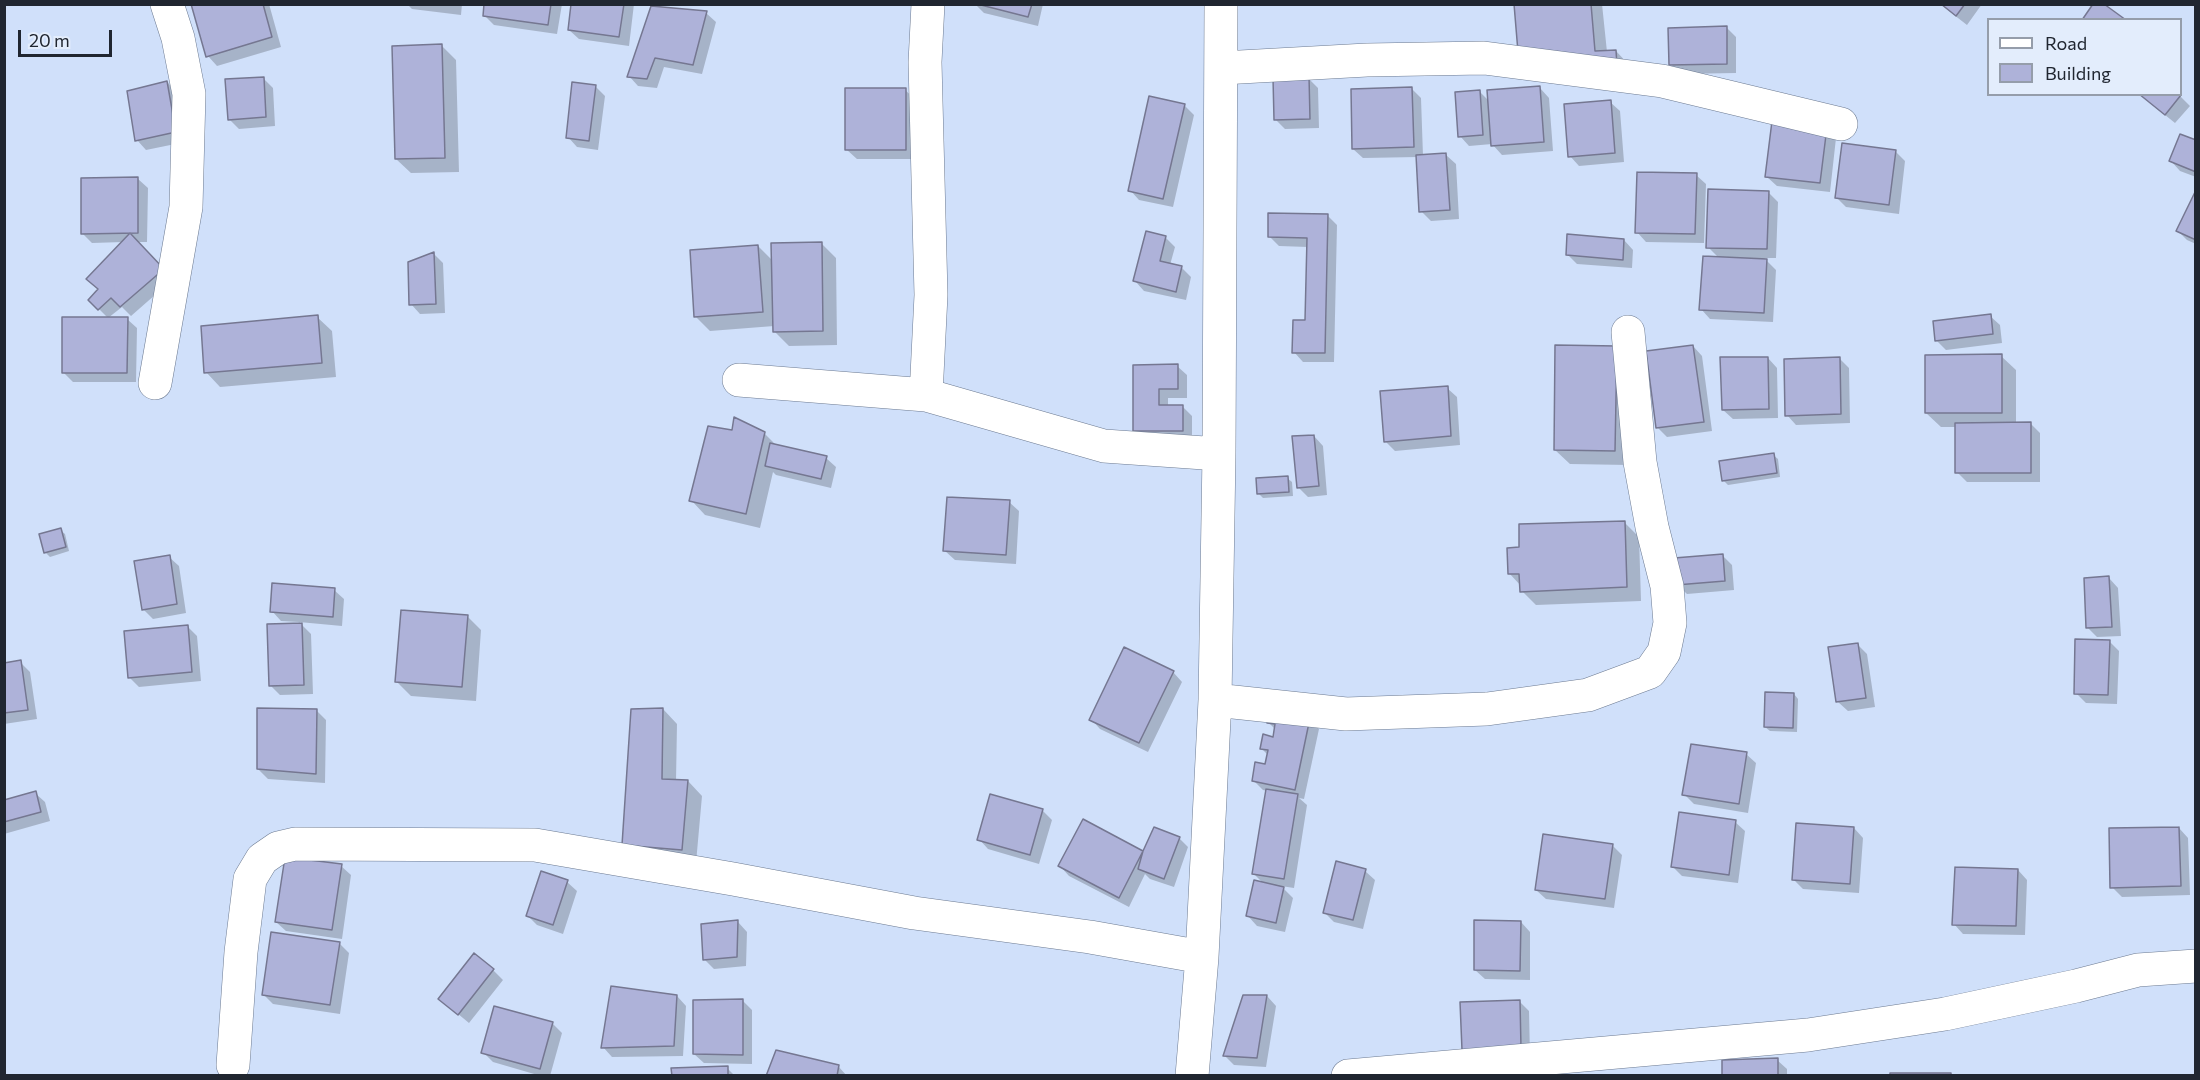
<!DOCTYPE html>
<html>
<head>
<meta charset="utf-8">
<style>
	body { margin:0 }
	#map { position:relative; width:2200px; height:1080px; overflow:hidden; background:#d0e0fa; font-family:Commissioner,sans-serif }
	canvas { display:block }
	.frame { position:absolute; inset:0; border:6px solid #202630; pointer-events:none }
	.legend { position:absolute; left:1987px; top:18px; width:195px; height:78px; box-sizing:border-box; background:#e3edfc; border:2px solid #959daa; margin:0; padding:8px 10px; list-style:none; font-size:18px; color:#202630 }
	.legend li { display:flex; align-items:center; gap:12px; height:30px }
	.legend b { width:30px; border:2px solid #959daa }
	.scale { position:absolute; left:18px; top:30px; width:94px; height:27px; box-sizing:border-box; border:3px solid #202630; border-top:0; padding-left:8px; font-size:18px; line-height:21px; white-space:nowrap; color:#202630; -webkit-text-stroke:4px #e3edfc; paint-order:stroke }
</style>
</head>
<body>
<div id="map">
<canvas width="2200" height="1080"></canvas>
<div class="frame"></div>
<ul class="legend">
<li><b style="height:8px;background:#fff"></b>Road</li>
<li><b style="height:16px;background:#aeb2d9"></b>Building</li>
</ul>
<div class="scale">20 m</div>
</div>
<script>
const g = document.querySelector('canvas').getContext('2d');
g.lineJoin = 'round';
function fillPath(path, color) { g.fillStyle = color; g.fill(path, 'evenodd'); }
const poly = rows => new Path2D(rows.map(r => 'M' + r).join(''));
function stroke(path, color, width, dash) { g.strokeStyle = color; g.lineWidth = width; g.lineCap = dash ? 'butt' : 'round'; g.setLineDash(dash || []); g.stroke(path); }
const shadow = poly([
	[193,4,269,4,281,47,217,66,208,56],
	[407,4,462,4,461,15,412,9],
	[486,4,562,4,557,34,494,25,484,15],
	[572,4,634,4,629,46,579,39,569,30],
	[975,4,1043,4,1038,26,984,13],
	[1516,4,1602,4,1607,52,1616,51,1630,66,1589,73],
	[1940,4,1982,4,1967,25],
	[706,13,716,22,702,74,664,67,657,88,638,86,629,76],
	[1726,27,1736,37,1736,73,1680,74,1671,64],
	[442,46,456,60,459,172,411,173,396,159],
	[263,78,273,88,275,126,239,129,229,119],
	[1308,78,1318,88,1319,128,1285,129,1275,119],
	[167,82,177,92,185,142,146,150,137,140],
	[595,86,605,96,598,150,577,147,568,137],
	[1411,88,1421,98,1423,156,1446,155,1456,164,1459,219,1431,221,1421,211,1418,157,1363,158,1353,149],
	[1540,88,1549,98,1553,151,1502,155,1492,144,1469,146,1460,136,1480,92,1489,101],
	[905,90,915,99,915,159,857,159,847,150],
	[2139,94,2178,94,2190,106,2175,123],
	[1610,102,1620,111,1624,162,1579,166,1570,156],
	[1184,105,1194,115,1173,207,1139,200,1130,190],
	[1774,123,1836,138,1830,192,1777,186,1767,177],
	[2196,142,2196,177,2180,171,2171,161],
	[1896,152,1905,161,1899,214,1846,207,1836,197],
	[1696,175,1706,184,1704,243,1646,242,1637,232],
	[138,179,148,188,147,242,137,242,172,280,131,316,122,307,108,318,90,300,99,289,123,242,92,243,82,233],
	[1768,192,1778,202,1776,258,1764,258,1776,270,1773,322,1710,319,1701,309,1719,258,1708,247],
	[2196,193,2196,244,2187,240,2178,231],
	[1328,216,1337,225,1334,362,1303,362,1294,352,1306,322,1308,247,1279,246,1269,236],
	[1165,237,1175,247,1170,265,1182,268,1191,277,1186,300,1144,291,1135,281],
	[1624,240,1633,250,1632,268,1577,264,1567,254],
	[821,243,836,258,837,345,789,346,774,331,774,326,710,331,696,317,758,246,773,261],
	[434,254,443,263,445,313,420,314,411,304],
	[1990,316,2000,325,2002,343,1946,350,1936,340],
	[317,317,332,331,336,377,220,387,206,372],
	[127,319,137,328,136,382,73,382,63,372],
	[1693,346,1702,356,1712,431,1667,437,1658,428],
	[1616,347,1629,465,1570,464,1555,450],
	[2001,356,2016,370,2016,423,2030,423,2040,433,2040,482,1967,482,1957,472,1957,427,1941,427,1926,413],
	[1768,358,1777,368,1778,418,1733,419,1723,410],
	[1839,358,1849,368,1850,423,1796,425,1787,415],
	[1134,366,1177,366,1187,375,1187,398,1168,398,1168,407,1182,406,1192,416,1192,440,1144,440,1134,431],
	[1447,388,1457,397,1460,445,1395,451,1385,441],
	[733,432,764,433,777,446,826,458,836,467,831,488,776,475,773,472,760,528,705,515,691,500],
	[1314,436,1323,446,1327,495,1308,497,1298,487],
	[1773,455,1778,459,1780,477,1728,485,1723,480],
	[1287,478,1292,482,1293,496,1263,498,1259,494],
	[1009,502,1019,511,1016,564,955,560,945,551],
	[1624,522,1639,537,1641,601,1536,605,1522,591,1521,586,1509,573],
	[60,530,65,534,69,551,50,557,45,552],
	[1723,556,1732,565,1734,590,1687,594,1677,584],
	[169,557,179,566,186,613,153,619,143,609],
	[2109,578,2118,588,2121,636,2097,637,2088,628],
	[334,590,344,599,342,626,299,622,311,634,313,694,280,695,270,685,299,622,281,621,272,611],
	[467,616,481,630,476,701,411,696,397,682],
	[187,626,197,636,201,681,139,687,130,678],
	[2109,641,2119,651,2117,704,2086,703,2076,693],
	[1857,644,1867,654,1875,707,1848,711,1838,702],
	[20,662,30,672,37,719,4,724,4,664],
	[1173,672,1182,682,1148,752,1100,729,1091,719],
	[1794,694,1798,699,1797,732,1770,731,1765,727],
	[663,709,677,724,676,781,688,781,702,796,696,863,623,845],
	[316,710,326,720,325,783,268,779,258,769],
	[1309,719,1319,729,1304,799,1299,798,1307,805,1294,888,1281,886,1293,898,1285,932,1257,926,1248,916,1264,884,1254,874,1267,791,1263,790,1253,780,1266,766,1268,755,1261,748,1274,739,1276,730,1268,722],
	[1746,754,1756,763,1748,813,1694,804,1684,794],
	[35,793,45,802,50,821,4,834,4,801],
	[1042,810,1052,820,1039,864,988,849,979,839],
	[1083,821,1144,853,1179,838,1188,847,1174,887,1150,879,1145,874,1129,907,1069,876,1060,866],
	[1735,822,1745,831,1738,883,1682,876,1672,866],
	[1854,828,1863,838,1859,893,1803,889,1793,879],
	[2179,828,2188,838,2190,895,2122,897,2112,887],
	[1612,845,1622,855,1614,908,1546,899,1536,890],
	[341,866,351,875,342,939,286,931,276,922],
	[2018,870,2027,880,2025,935,1963,934,1954,924],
	[1365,871,1375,880,1363,929,1334,922,1324,912],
	[542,873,567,882,577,891,563,934,537,925,527,915],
	[738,922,747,932,746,966,714,969,704,959],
	[1521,922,1530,932,1530,980,1485,979,1475,970],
	[339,943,349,953,340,1014,273,1004,263,994],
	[493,970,503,980,469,1023,440,999],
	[677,996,686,1006,683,1056,612,1057,603,1047],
	[1267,996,1276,1006,1266,1067,1234,1065,1224,1055],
	[743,1001,752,1010,752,1064,704,1063,694,1054],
	[1519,1001,1529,1011,1530,1057,1473,1059],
	[552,1023,562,1033,550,1076,541,1076,493,1062,483,1052],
	[1777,1060,1787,1069,1787,1076,1724,1076],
	[838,1066,847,1076,768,1076],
	[727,1068,735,1076,673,1076]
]);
const building = poly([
	[191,4,263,4,272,37,206,57,191,4],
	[484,4,551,4,548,25,483,16,484,4],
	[571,4,624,4,619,37,568,30,571,4],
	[977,4,1032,4,1028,17,977,4],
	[1514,4,1591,4,1595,51,1616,50,1617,66,1518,52,1514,4],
	[1941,4,1965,4,1956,16,1941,4],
	[2093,4,2104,4,2126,20,2082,20,2093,4],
	[651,6,707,11,693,65,655,58,647,79,627,77,651,6],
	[1727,26,1727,64,1669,65,1668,28,1727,26],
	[442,44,445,158,395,159,392,46,442,44],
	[1309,76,1310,119,1274,120,1273,78,1309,76],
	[264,77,266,117,228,120,225,79,264,77],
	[167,81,176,132,135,141,127,91,167,81],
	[572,82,596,85,589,141,566,138,572,82],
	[1540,86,1544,142,1491,146,1487,90,1540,86],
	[1412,87,1414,147,1352,149,1351,89,1412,87],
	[845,88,906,88,906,150,845,150,845,88],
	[1480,90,1483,135,1458,137,1455,92,1480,90],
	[2139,94,2180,94,2181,95,2165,115,2139,94],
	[1149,96,1185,104,1163,199,1128,191,1149,96],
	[1611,100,1615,153,1568,157,1564,104,1611,100],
	[1772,121,1827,127,1820,183,1765,177,1772,121],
	[2180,134,2196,140,2196,172,2169,161,2180,134],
	[1842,143,1896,150,1889,205,1835,198,1842,143],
	[1446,153,1450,210,1419,212,1416,155,1446,153],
	[1637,172,1697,173,1695,234,1635,233,1637,172],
	[138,177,138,233,81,234,81,178,138,177],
	[1708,189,1769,191,1767,249,1706,248,1708,189],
	[2196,190,2196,240,2176,231,2196,190],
	[1268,213,1328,214,1325,353,1292,353,1293,320,1305,320,1307,238,1268,237,1268,213],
	[1146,231,1166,236,1160,261,1182,266,1176,292,1133,281,1146,231],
	[130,233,164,269,120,307,111,298,98,310,88,300,98,289,86,279,130,233],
	[1567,234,1624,239,1623,260,1566,255,1567,234],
	[822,242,823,331,773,332,771,243,822,242],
	[758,245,763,312,694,317,690,250,758,245],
	[434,252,436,304,409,305,408,262,434,252],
	[1703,256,1767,259,1764,313,1699,310,1703,256],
	[1991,314,1993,334,1935,341,1933,321,1991,314],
	[318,315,322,363,204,373,201,326,318,315],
	[62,317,128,317,127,373,62,373,62,317],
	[1555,345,1617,346,1615,451,1554,450,1555,345],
	[1693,345,1704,422,1656,428,1646,351,1693,345],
	[2002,354,2002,413,1925,413,1925,355,2002,354],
	[1720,357,1768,357,1769,409,1722,410,1720,357],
	[1840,357,1841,414,1785,416,1784,359,1840,357],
	[1178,364,1178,389,1159,389,1159,405,1183,405,1183,431,1133,431,1133,365,1178,364],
	[1448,386,1451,436,1384,442,1380,391,1448,386],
	[734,417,765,432,746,514,689,501,708,426,732,430,734,417],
	[2031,422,2031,473,1955,473,1955,423,2031,422],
	[1314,435,1319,486,1297,488,1292,436,1314,435],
	[770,443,827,456,821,479,765,466,770,443],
	[1774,453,1777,473,1722,481,1719,461,1774,453],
	[1288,476,1289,492,1257,494,1256,478,1288,476],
	[947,497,1010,500,1006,555,943,551,947,497],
	[1625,521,1627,587,1520,592,1519,574,1508,574,1507,548,1519,547,1519,524,1625,521],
	[61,528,66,547,44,553,39,534,61,528],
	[1723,554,1725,581,1676,585,1674,558,1723,554],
	[170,555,177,604,142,610,134,561,170,555],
	[2109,576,2112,627,2086,628,2084,578,2109,576],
	[272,583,335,588,333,617,270,612,272,583],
	[401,610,468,615,462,687,395,682,401,610],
	[302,623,304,685,269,686,267,624,302,623],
	[188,625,192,672,128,678,124,631,188,625],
	[2075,639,2110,640,2108,695,2074,694,2075,639],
	[1858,643,1866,698,1836,702,1828,647,1858,643],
	[1124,647,1174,671,1139,743,1089,720,1124,647],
	[21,660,28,710,4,713,4,663,21,660],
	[1765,692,1794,693,1793,728,1764,727,1765,692],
	[257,708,317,709,316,774,257,769,257,708],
	[663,708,662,779,688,780,682,850,622,845,631,709,663,708],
	[1269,711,1310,718,1295,790,1252,781,1255,762,1265,764,1268,750,1260,749,1263,734,1273,737,1275,724,1267,723,1269,711],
	[1691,744,1747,752,1739,804,1682,795,1691,744],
	[1266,789,1298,794,1284,879,1252,874,1266,789],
	[36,791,41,812,4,822,4,800,36,791],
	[990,794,1043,809,1030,855,977,840,990,794],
	[1679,812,1736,820,1729,875,1671,867,1679,812],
	[1083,819,1143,851,1119,898,1058,866,1083,819],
	[1796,823,1854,827,1850,884,1792,880,1796,823],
	[1154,827,1180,837,1164,879,1138,869,1143,851,1154,827],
	[2179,827,2181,886,2110,888,2109,828,2179,827],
	[1543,834,1613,844,1605,899,1535,890,1543,834],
	[285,857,342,864,332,930,275,922,285,857],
	[1336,861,1366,869,1353,920,1323,913,1336,861],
	[1955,867,2018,869,2016,926,1952,925,1955,867],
	[541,871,568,880,553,925,526,916,541,871],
	[1254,880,1284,887,1276,923,1246,916,1254,880],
	[738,920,737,957,703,960,701,924,738,920],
	[1474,920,1521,921,1520,971,1474,970,1474,920],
	[271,932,340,942,330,1005,262,995,271,932],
	[474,953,494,969,458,1015,438,999,474,953],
	[611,986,677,995,674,1046,601,1048,611,986],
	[1243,995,1267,995,1257,1058,1223,1056,1243,995],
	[743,999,743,1055,693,1054,693,1000,743,999],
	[1520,1000,1521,1048,1462,1050,1460,1002,1520,1000],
	[494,1006,553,1022,540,1069,481,1053,494,1006],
	[776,1050,839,1065,837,1076,766,1076,776,1050],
	[1778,1058,1778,1076,1722,1076,1722,1060,1778,1058],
	[728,1066,728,1076,672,1076,671,1068,728,1066],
	[1890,1073,1951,1073,1951,1076,1890,1076,1890,1073]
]);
const minor = poly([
	[1222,68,1367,60,1484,58,1662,81,1841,124],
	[739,380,926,395,1104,446,1219,454],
	[155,383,186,207,189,94,178,38,167,4],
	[926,395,931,295,925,62,928,4],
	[1215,700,1346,714,1487,709,1588,695,1650,672,1664,652,1670,623,1667,586,1652,527,1640,462,1628,332],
	[233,1065,241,952,250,879,262,859,278,848,295,844,535,845,733,879,914,913,1090,937,1202,957],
	[1192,1076,1202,957,1215,700,1219,454,1221,4],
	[1348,1076,1808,1035,1945,1014,2076,986,2138,970,2196,966]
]);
fillPath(shadow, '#0003');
fillPath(building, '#aeb2d9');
stroke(building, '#757791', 1.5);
stroke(minor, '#6c7a91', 34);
stroke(minor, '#fff', 33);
</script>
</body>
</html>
